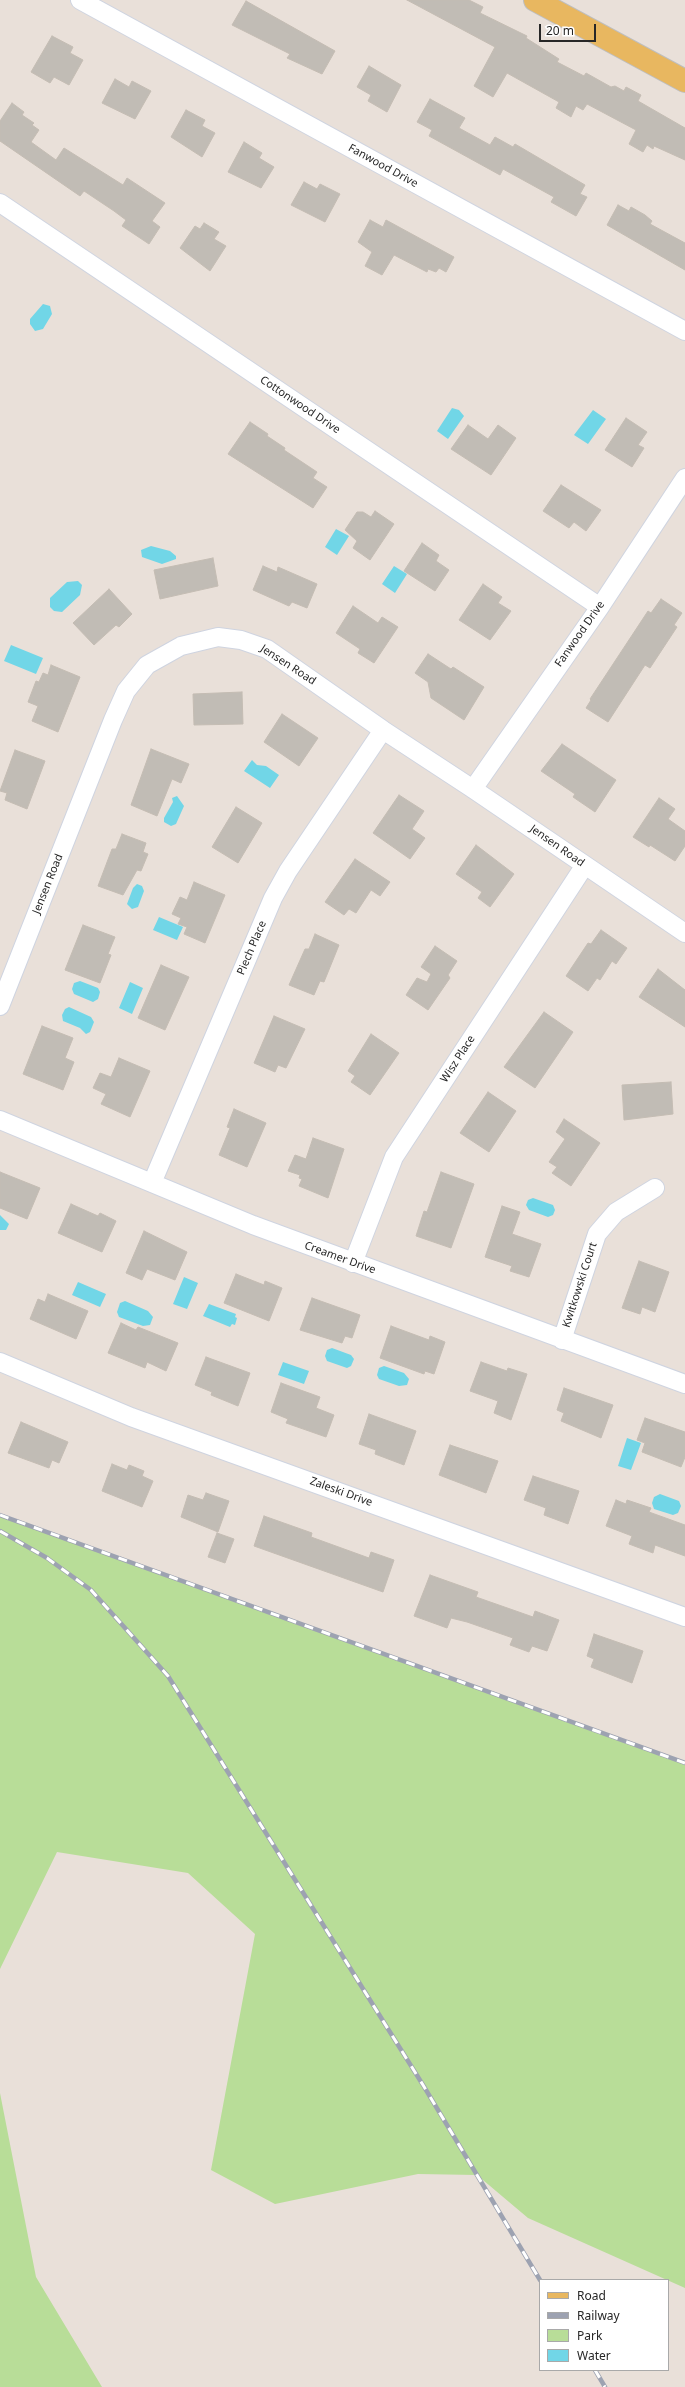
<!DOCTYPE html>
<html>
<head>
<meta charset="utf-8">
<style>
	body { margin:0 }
	#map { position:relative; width:685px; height:2387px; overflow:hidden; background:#e9e0d9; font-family:"Noto Sans",sans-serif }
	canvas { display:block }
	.legend { position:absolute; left:539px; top:2279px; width:130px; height:92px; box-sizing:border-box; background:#fff; border:1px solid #a9a9a9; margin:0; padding:5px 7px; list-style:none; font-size:12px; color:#272727 }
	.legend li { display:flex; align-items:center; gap:8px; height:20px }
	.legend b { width:20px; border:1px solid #a9a9a9 }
	.scale { position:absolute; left:539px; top:24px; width:57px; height:18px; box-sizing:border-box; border:2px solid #272727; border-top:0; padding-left:5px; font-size:12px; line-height:14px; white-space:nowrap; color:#272727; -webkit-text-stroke:3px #fff; paint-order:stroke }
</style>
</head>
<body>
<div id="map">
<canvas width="685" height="2387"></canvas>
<ul class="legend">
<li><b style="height:5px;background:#e8b760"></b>Road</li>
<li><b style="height:5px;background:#9da2b1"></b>Railway</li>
<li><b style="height:11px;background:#b8dd98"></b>Park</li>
<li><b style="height:11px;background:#71d6e7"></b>Water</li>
</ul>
<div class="scale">20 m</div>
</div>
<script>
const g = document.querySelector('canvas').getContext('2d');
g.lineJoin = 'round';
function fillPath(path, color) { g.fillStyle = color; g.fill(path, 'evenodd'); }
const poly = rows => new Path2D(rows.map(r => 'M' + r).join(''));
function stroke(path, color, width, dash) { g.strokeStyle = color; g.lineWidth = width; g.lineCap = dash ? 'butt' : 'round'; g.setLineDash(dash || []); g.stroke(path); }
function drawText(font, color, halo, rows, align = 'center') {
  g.font = font + ' "Noto Sans",sans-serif'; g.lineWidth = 3; g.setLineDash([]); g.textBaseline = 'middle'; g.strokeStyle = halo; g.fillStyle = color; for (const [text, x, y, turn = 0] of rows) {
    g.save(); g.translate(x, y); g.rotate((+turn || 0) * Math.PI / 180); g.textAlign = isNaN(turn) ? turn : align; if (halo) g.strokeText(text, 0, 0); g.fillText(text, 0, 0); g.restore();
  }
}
const green = poly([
	[0,1515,685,1763,685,2288,528,2218,477,2175,418,2174,275,2204,211,2170,255,1934,188,1873,57,1852,0,1969],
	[0,2093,36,2277,102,2387,0,2387]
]);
const water = poly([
	[43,304,50,306,52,314,43,329,35,331,30,324,30,319],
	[452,408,459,410,464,416,448,439,437,431],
	[593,410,606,419,588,444,574,435],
	[336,529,349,536,337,555,325,547],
	[151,546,170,551,176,556,176,559,162,564,142,557,141,550],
	[394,566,407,574,395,593,382,584],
	[78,581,82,585,80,595,62,612,54,611,50,607,50,598,67,582],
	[11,645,43,658,36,674,4,661],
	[252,760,257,765,266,766,279,775,270,788,244,771],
	[177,796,184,806,176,824,171,826,164,822,164,818,173,802,172,798],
	[137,884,142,886,144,891,138,907,132,909,127,904,133,888],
	[159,917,183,927,177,940,153,930],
	[80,981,98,988,100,992,98,999,93,1002,74,994,72,989,74,983],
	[130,982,143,988,132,1014,119,1008],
	[69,1007,91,1017,94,1022,90,1032,86,1034,80,1028,63,1021,62,1015,65,1009],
	[533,1198,553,1205,555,1210,553,1215,548,1217,529,1210,526,1205,528,1200],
	[0,1215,9,1224,6,1230,0,1230],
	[184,1277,198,1283,187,1309,173,1304],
	[78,1282,106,1294,100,1307,72,1295],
	[125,1301,148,1311,153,1317,150,1325,143,1326,119,1317,117,1312,120,1303],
	[209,1304,236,1314,235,1317,237,1318,235,1325,232,1324,230,1327,203,1316],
	[332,1348,351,1355,354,1359,351,1366,347,1368,327,1361,325,1356,327,1350],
	[283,1362,309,1371,304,1384,278,1375],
	[384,1366,404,1373,409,1379,407,1385,399,1386,379,1379,377,1375,379,1368],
	[627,1438,641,1443,631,1470,618,1466],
	[660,1494,679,1501,681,1506,678,1513,673,1515,654,1509,652,1503,654,1497]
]);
const building = poly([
	[407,0,469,0,483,7,480,13,527,36,526,38,559,59,557,62,584,76,586,73,611,87,615,86,624,91,626,87,641,95,638,101,685,128,685,160,654,146,653,149,647,145,643,152,629,144,636,130,587,104,583,110,576,106,571,117,556,108,559,102,507,73,493,97,474,86,495,47,407,0],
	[246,1,335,51,322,74,287,58,290,54,232,25,246,1],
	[52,36,73,47,70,53,83,60,69,85,54,77,50,83,31,72,52,36],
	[369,66,401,85,387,112,368,101,371,95,357,87,369,66],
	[115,79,129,87,132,81,151,91,135,119,102,103,115,79],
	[430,99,465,118,459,128,490,145,495,137,513,147,515,144,585,185,580,194,587,197,576,216,551,202,554,197,503,169,500,175,429,136,432,130,417,122,430,99],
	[12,103,24,112,22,115,34,123,32,125,39,130,31,142,56,160,64,148,123,185,127,178,165,203,152,221,160,227,149,244,122,226,126,220,114,211,84,191,80,196,0,141,0,121,12,103],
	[186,110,205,120,202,126,215,133,202,157,171,137,186,110],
	[244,142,262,153,259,158,274,167,261,188,228,172,244,142],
	[304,182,317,189,320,184,340,194,325,222,291,205,304,182],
	[618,205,629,211,631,207,645,215,652,221,650,224,685,243,685,270,607,225,618,205],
	[370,220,383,227,386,220,454,257,446,272,439,268,436,272,428,269,427,272,394,255,382,275,365,266,372,252,358,242,370,220],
	[204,223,219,232,214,239,226,246,210,271,180,248,195,226,200,229,204,223],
	[626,418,647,432,638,445,644,448,632,467,605,450,626,418],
	[250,422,268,434,267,436,285,448,284,450,317,472,313,478,327,487,313,508,228,454,250,422],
	[468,425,488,439,498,425,516,438,491,475,451,449,468,425],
	[561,485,601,510,586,531,574,522,569,528,543,511,561,485],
	[375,511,394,524,370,560,353,548,357,541,345,530,357,512,363,512,371,517,375,511],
	[422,543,439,555,436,561,449,570,435,591,404,571,422,543],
	[213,558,218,586,160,599,154,570,213,558],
	[263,566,277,572,278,567,317,584,307,608,292,602,289,606,253,590,263,566],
	[483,584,502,597,498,603,511,611,490,640,459,620,483,584],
	[109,589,132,614,119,627,116,625,94,645,73,623,109,589],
	[661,599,682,613,674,625,677,627,650,668,645,665,608,722,586,708,591,700,590,699,648,611,651,613,661,599],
	[353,606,378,623,382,617,398,627,374,663,358,653,360,649,336,633,353,606],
	[428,654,451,669,453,667,484,687,464,720,431,698,428,682,415,673,428,654],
	[51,665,80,677,58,732,32,721,38,706,28,702,36,681,39,682,43,673,48,675,51,665],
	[242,692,243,724,194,725,193,694,242,692],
	[282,714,318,738,299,766,264,742,282,714],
	[562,744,616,780,595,812,573,797,575,794,541,771,562,744],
	[151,749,189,764,181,783,172,779,157,816,131,805,151,749],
	[15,750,45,761,27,809,5,800,7,793,0,791,15,750],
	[399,795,424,811,412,829,425,838,410,859,373,833,399,795],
	[659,798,675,809,668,819,685,831,685,846,675,861,650,845,649,847,633,837,659,798],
	[236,807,262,823,238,863,212,847,236,807],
	[122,834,146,843,143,852,148,854,141,871,137,870,123,895,98,886,112,849,116,849,122,834],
	[476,845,514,874,490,907,478,898,482,892,456,874,476,845],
	[355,859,390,882,380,896,371,890,356,913,349,909,344,915,325,902,355,859],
	[194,882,225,895,205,943,184,934,187,927,178,924,181,918,172,914,180,897,187,900,194,882],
	[83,925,115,937,108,954,111,955,100,983,65,970,83,925],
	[601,930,627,948,616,964,612,961,600,980,597,978,588,991,566,976,588,943,591,944,601,930],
	[315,934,339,945,324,982,320,981,314,995,289,985,305,949,309,949,315,934],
	[435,946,457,961,448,975,450,978,428,1010,406,995,417,978,427,982,431,974,421,967,435,946],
	[161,965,189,977,165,1030,138,1018,161,965],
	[658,969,685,990,685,1027,639,997,658,969],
	[544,1012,573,1032,535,1088,504,1067,544,1012],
	[274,1016,305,1029,286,1068,278,1065,275,1072,254,1063,274,1016],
	[42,1026,73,1038,65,1058,74,1062,63,1090,23,1074,42,1026],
	[371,1034,399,1053,370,1095,351,1082,355,1076,348,1071,371,1034],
	[119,1058,150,1071,130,1117,101,1104,106,1094,93,1088,100,1073,111,1077,119,1058],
	[671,1082,673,1114,624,1120,622,1085,671,1082],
	[488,1092,516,1111,489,1152,460,1133,488,1092],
	[234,1109,266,1123,247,1167,219,1155,230,1128,227,1127,234,1109],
	[564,1119,600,1143,571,1186,552,1173,557,1167,549,1162,565,1139,556,1132,564,1119],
	[313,1138,344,1149,328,1198,299,1186,302,1179,299,1178,300,1175,288,1171,295,1155,306,1159,313,1138],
	[0,1172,40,1188,27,1219,0,1208,0,1172],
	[441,1172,474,1184,451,1248,416,1236,424,1211,427,1212,441,1172],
	[71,1204,98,1216,100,1213,116,1221,102,1252,58,1233,71,1204],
	[502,1206,520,1212,512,1234,541,1244,529,1277,510,1271,512,1266,485,1257,502,1206],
	[144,1231,187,1252,175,1280,147,1269,142,1280,126,1273,144,1231],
	[639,1261,669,1272,655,1312,642,1307,640,1314,622,1308,639,1261],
	[236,1274,264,1285,265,1281,282,1288,269,1321,224,1303,236,1274],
	[48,1294,88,1311,76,1339,30,1319,38,1299,45,1302,48,1294],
	[312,1298,360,1315,352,1338,345,1336,342,1343,300,1330,312,1298],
	[121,1323,136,1330,138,1327,178,1343,166,1371,147,1362,145,1368,108,1353,121,1323],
	[391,1326,429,1340,430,1336,445,1342,434,1374,425,1371,424,1374,380,1358,391,1326],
	[206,1357,250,1373,238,1406,211,1395,212,1392,195,1385,206,1357],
	[481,1362,507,1371,508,1368,527,1374,511,1420,494,1413,498,1401,470,1391,481,1362],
	[281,1383,320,1397,316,1408,334,1415,326,1437,286,1423,288,1419,271,1412,281,1383],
	[564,1388,613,1405,601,1438,561,1421,564,1413,557,1410,564,1388],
	[369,1414,416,1431,404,1465,375,1454,376,1450,359,1444,369,1414],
	[645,1418,685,1432,685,1457,681,1467,642,1452,645,1443,637,1440,645,1418],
	[21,1422,68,1442,59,1463,52,1460,49,1468,8,1453,21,1422],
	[450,1445,498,1461,486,1493,439,1475,450,1445],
	[112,1464,127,1470,129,1465,144,1471,142,1476,153,1481,142,1507,102,1491,112,1464],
	[533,1476,579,1491,568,1524,544,1515,546,1508,524,1500,533,1476],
	[206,1493,229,1501,218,1532,181,1517,188,1495,203,1500,206,1493],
	[616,1500,626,1504,627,1500,651,1508,649,1512,685,1525,685,1556,655,1545,653,1553,629,1544,632,1536,606,1526,616,1500],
	[264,1516,312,1533,311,1537,369,1558,371,1552,394,1560,383,1592,254,1546,264,1516],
	[217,1533,234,1539,225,1563,208,1557,217,1533],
	[430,1575,478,1592,476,1597,533,1617,535,1611,559,1620,547,1651,532,1646,529,1652,510,1645,513,1638,467,1622,451,1618,447,1628,414,1616,430,1575],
	[594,1634,643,1651,632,1683,591,1667,594,1659,587,1656,594,1634]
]);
const minor = poly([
	[80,0,685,331],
	[0,203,600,607],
	[473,789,600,607,685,478],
	[0,1006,113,720,126,691,147,665,181,646,218,637,241,640,267,649,383,730,473,789,685,933],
	[0,1120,253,1225,685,1384],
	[152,1183,273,898,288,871,383,730],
	[353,1263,394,1157,585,865],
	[562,1340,597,1234,616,1212,655,1188],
	[0,1362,131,1417,685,1617]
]);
const primary = poly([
	[535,0,685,81]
]);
const rail = poly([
	[0,1515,685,1763],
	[0,1531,47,1558,91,1590,168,1676,423,2085,540,2280],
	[595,2370,605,2387]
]);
const streetNames = [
	["Fanwood Drive",383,166,29],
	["Cottonwood Drive",300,405,34],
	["Fanwood Drive",580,634,-55],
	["Jensen Road",288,665,33],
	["Jensen Road",557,846,35],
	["Jensen Road",48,884,-68],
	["Piech Place",252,948,-67],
	["Wisz Place",458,1059,-57],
	["Creamer Drive",340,1258,20],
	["Kwitkowski Court",580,1285,-72],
	["Zaleski Drive",341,1492,20]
];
fillPath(green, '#b8dd98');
fillPath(water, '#71d6e7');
fillPath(building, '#c1bcb5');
stroke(building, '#c4bcb3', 1);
stroke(minor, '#cfd4e0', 20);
stroke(primary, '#bebebe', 24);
stroke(minor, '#fff', 18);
stroke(primary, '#e8b760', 22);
stroke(rail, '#9da2b1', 4.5);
stroke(rail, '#fff', 3, [9]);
drawText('11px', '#272727', '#fff', streetNames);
</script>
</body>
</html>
